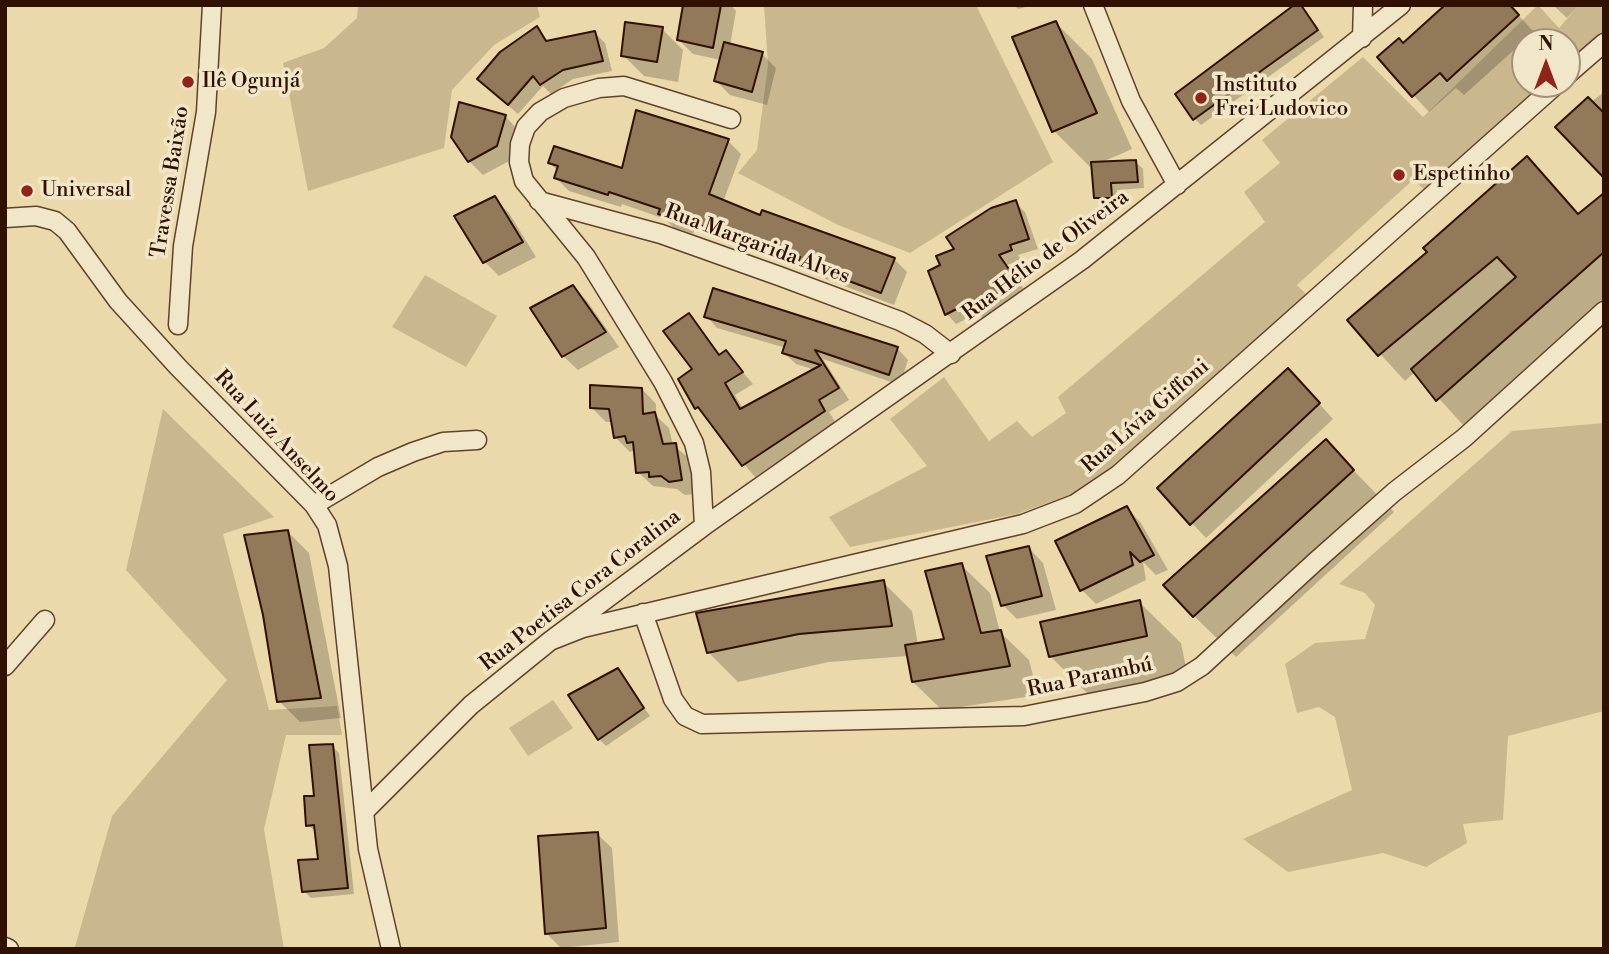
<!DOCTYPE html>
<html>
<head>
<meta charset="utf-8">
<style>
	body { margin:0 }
	#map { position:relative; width:1609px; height:954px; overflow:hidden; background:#ebd9ab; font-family:"Libre Bodoni",serif }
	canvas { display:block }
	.frame { position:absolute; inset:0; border:7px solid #301000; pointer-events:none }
	.north { position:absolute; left:1511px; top:28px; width:70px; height:70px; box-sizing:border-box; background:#f2e6c8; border:2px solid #a49078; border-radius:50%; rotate:0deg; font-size:19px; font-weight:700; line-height:28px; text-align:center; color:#301000 }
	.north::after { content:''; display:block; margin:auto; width:24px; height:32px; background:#8f2418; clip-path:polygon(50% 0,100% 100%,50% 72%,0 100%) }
</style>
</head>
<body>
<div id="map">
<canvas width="1609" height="954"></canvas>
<div class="frame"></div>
<div class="north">N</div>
</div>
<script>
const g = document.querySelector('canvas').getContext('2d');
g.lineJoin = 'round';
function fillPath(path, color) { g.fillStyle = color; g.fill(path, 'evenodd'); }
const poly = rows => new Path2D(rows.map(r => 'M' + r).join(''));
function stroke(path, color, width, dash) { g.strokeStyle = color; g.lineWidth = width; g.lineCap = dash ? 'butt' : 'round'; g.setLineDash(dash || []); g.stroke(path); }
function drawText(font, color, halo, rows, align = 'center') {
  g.font = font + ' "Libre Bodoni",serif'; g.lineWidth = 7; g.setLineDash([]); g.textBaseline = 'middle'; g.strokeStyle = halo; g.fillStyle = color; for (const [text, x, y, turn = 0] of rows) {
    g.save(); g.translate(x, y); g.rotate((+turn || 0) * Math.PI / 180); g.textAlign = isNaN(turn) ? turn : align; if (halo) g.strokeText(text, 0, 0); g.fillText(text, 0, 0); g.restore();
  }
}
const green = poly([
	[358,5,537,5,540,17,494,45,452,90,444,148,308,191,283,63,324,48,357,18],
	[764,5,976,5,1053,162,910,253,838,225,738,173,757,150,768,65],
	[1538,5,1559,28,1579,5,1604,5,1604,34,1567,66,1567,42,1525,42,1525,84,1546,84,1425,190,1413,180,1297,285,1308,296,1086,489,1017,514,850,547,829,517,927,466,890,419,944,377,989,441,1017,421,1032,437,1066,413,1058,397,1265,222,1244,192,1280,163,1262,140,1363,57,1423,117],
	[425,275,497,316,466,367,392,327],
	[163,409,274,517,223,534,269,710,337,706,342,735,286,735,264,829,284,949,75,947,112,816,227,680,126,570],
	[1604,423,1604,711,1508,736,1503,820,1463,824,1467,843,1426,867,1383,853,1288,872,1243,839,1352,790,1335,717,1319,707,1297,713,1285,664,1315,643,1365,639,1375,605,1365,593,1339,584,1512,431],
	[553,700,573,728,528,756,509,728]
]);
const shadow = poly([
	[685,5,731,5,736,11,730,46,762,54,776,68,767,105,730,95,715,80,721,60,693,54,679,40],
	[1014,5,1034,5,1018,9],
	[1297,5,1306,11,1324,37,1201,125,1194,118,1215,68,1213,66],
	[1509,5,1534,32,1464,95,1456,88,1429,112,1379,58,1403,45],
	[1553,5,1579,5,1567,18],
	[1056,23,1092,59,1132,149,1100,163,1136,162,1143,169,1144,188,1117,190,1118,204,1103,204,1096,197,1093,165,1090,167,1054,131],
	[536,28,549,42,595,33,605,43,612,71,573,79,551,94,543,86,518,114,489,89],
	[662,29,683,50,678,82,644,76,623,55],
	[1604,92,1604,176,1591,102],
	[505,116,519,131,511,160,483,175,469,161],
	[728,141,741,154,723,202,761,218,894,259,907,272,894,305,813,274,803,264,751,243,748,251,695,229,693,234,673,227,665,219,622,204,621,207,569,191,556,178,558,171,550,163,623,170],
	[1527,159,1579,215,1604,195,1604,300,1463,425,1415,372,1405,381,1349,320,1430,252],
	[494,198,509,213,536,257,499,276,485,262],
	[1015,202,1025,212,1038,249,1018,255,1021,260,1007,265,1028,295,985,320,978,313,956,324,947,314,931,272,942,266],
	[573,287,587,301,619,347,578,370,563,356],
	[689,315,721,355,726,353,753,384,735,395,743,409,815,370,796,364,784,353,786,348,717,328,706,316,897,348,908,360,900,385,823,359,849,400,829,412,836,423,755,477,696,407],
	[1302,385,1333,419,1206,538,1159,488],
	[642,389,656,404,656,416,669,428,673,445,690,459,696,494,685,495,677,489,653,486,638,472,636,450,630,452,615,437,613,422,606,422,592,408],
	[1326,442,1394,512,1236,657,1194,616],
	[1127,508,1141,523,1168,570,1156,575,1143,562,1146,580,1096,604,1082,590],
	[288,532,309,553,341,718,300,722,279,701],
	[1029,548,1043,563,1056,610,1017,619,1003,605],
	[961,565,990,593,1000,632,1029,660,1038,695,942,710,913,682,908,656,829,662,738,682,709,653,883,582,912,611,918,645,946,640],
	[1139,602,1181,643,1188,677,1092,698,1050,656],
	[617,670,650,716,606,746,599,739],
	[332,746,339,753,354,894,311,898,304,891,320,861,316,832,308,825],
	[597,834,612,848,619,942,561,948,546,933]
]);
const building = poly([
	[683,5,721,5,713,48,677,40,683,5],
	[1294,5,1301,5,1318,30,1193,120,1175,94,1294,5],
	[1445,5,1510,5,1519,15,1447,81,1440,73,1412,97,1377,57,1399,38,1403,43,1445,5],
	[1056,21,1097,113,1052,132,1012,37,1056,21],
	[625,22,663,27,657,62,621,56,625,22],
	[537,26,546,41,595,31,603,61,563,70,540,85,533,76,508,105,477,79,500,52,537,26],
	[724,42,763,52,752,92,714,81,724,42],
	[1588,97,1604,113,1604,178,1555,127,1588,97],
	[459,102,506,115,497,146,468,162,451,137,459,102],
	[636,110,729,139,709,194,760,215,762,210,895,258,881,293,798,262,800,257,738,231,735,239,682,218,680,222,658,214,660,209,609,192,608,195,554,178,558,166,548,163,554,146,622,168,636,110],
	[1527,156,1578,214,1604,193,1604,252,1436,401,1411,369,1516,277,1497,257,1378,356,1347,320,1427,252,1423,248,1527,156],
	[1136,160,1138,182,1111,183,1112,198,1094,198,1091,162,1136,160],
	[495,196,523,242,483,263,454,216,495,196],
	[1016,200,1029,239,1010,245,1012,250,999,255,1020,285,974,312,970,302,945,315,928,271,940,265,936,256,954,249,946,237,991,208,1016,200],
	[573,285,606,332,562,357,530,308,573,285],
	[713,288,898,347,889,375,815,350,839,388,819,400,825,411,742,466,698,407,695,409,678,379,692,369,663,331,689,313,719,355,726,350,743,372,725,383,740,409,821,365,782,353,786,341,704,317,713,288],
	[1288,368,1320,403,1190,525,1157,488,1288,368],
	[590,385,642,388,643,414,655,412,663,444,676,443,682,480,669,482,661,476,649,477,649,472,636,473,633,442,627,443,625,436,614,438,609,409,590,408,590,385],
	[1326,439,1354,470,1193,617,1163,585,1326,439],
	[1127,506,1154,555,1140,562,1130,552,1133,565,1080,591,1055,541,1127,506],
	[288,530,321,698,277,702,263,615,244,535,288,530],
	[1029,546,1042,596,1001,606,986,556,1029,546],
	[962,563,981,633,1001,630,1010,666,912,682,905,645,944,639,925,571,962,563],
	[884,580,892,626,799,634,707,653,696,613,884,580],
	[1140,600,1147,636,1049,657,1040,622,1140,600],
	[618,668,644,708,598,740,568,695,618,668],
	[333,744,348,888,302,892,298,860,318,859,314,825,306,826,304,796,314,796,309,745,333,744],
	[598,832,606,928,545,934,538,836,598,832]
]);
const minor = poly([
	[1093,5,1131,101,1177,185],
	[1362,38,1363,5],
	[1567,75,1604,43],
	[539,201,661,234,779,276,900,321,925,334,951,354],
	[5,218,36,216,55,221,67,231,118,301,178,367,314,505,327,525,338,566,368,849,391,949],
	[178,325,183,246,206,112,212,5],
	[314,505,378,467,413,452,443,442,477,440],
	[704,526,1082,260,1401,5],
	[643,613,673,699,685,716,702,724,1024,716,1145,692,1177,682,1202,666,1315,562,1394,492,1464,438,1604,311],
	[550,641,583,628,1023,524,1075,504,1118,475,1557,84],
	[5,666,45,620],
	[364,812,471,705,550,641,704,526,701,472,694,443,663,382,586,257,524,181,519,162,520,144,526,127,540,112,564,98,599,88,624,86,731,119],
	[5,947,9,949]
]);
const markers = [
	[188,82,7,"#8f2418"],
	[1201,98,7,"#8f2418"],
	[1399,175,7,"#8f2418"],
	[27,191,7,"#8f2418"]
];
const poiNames = [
	["Ilê Ogunjá",202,82],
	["Instituto",1215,86],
	["Frei Ludovico",1215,110],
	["Espetinho",1413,175],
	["Universal",41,191]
];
const streetNames = [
	["Travessa Baixão",171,182,-81],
	["Rua Margarida Alves",757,245,20],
	["Rua Hélio de Oliveira",1046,256,-37],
	["Rua Lívia Giffoni",1146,417,-41],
	["Rua Luiz Anselmo",276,437,47],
	["Rua Poetisa Cora Coralina",581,591,-38],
	["Rua Parambú",1090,678,-12]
];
fillPath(green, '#cbb78e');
fillPath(shadow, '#0003');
fillPath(building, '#917959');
stroke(building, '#301000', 2);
stroke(minor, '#5f422b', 21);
stroke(minor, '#f2e6c8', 18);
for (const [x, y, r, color] of markers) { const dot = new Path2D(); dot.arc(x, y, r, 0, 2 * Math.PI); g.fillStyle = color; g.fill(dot); stroke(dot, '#f2e6c8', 2.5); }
drawText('21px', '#301000', '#f2e6c8', poiNames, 'left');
drawText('21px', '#301000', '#f2e6c8', streetNames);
</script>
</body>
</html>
